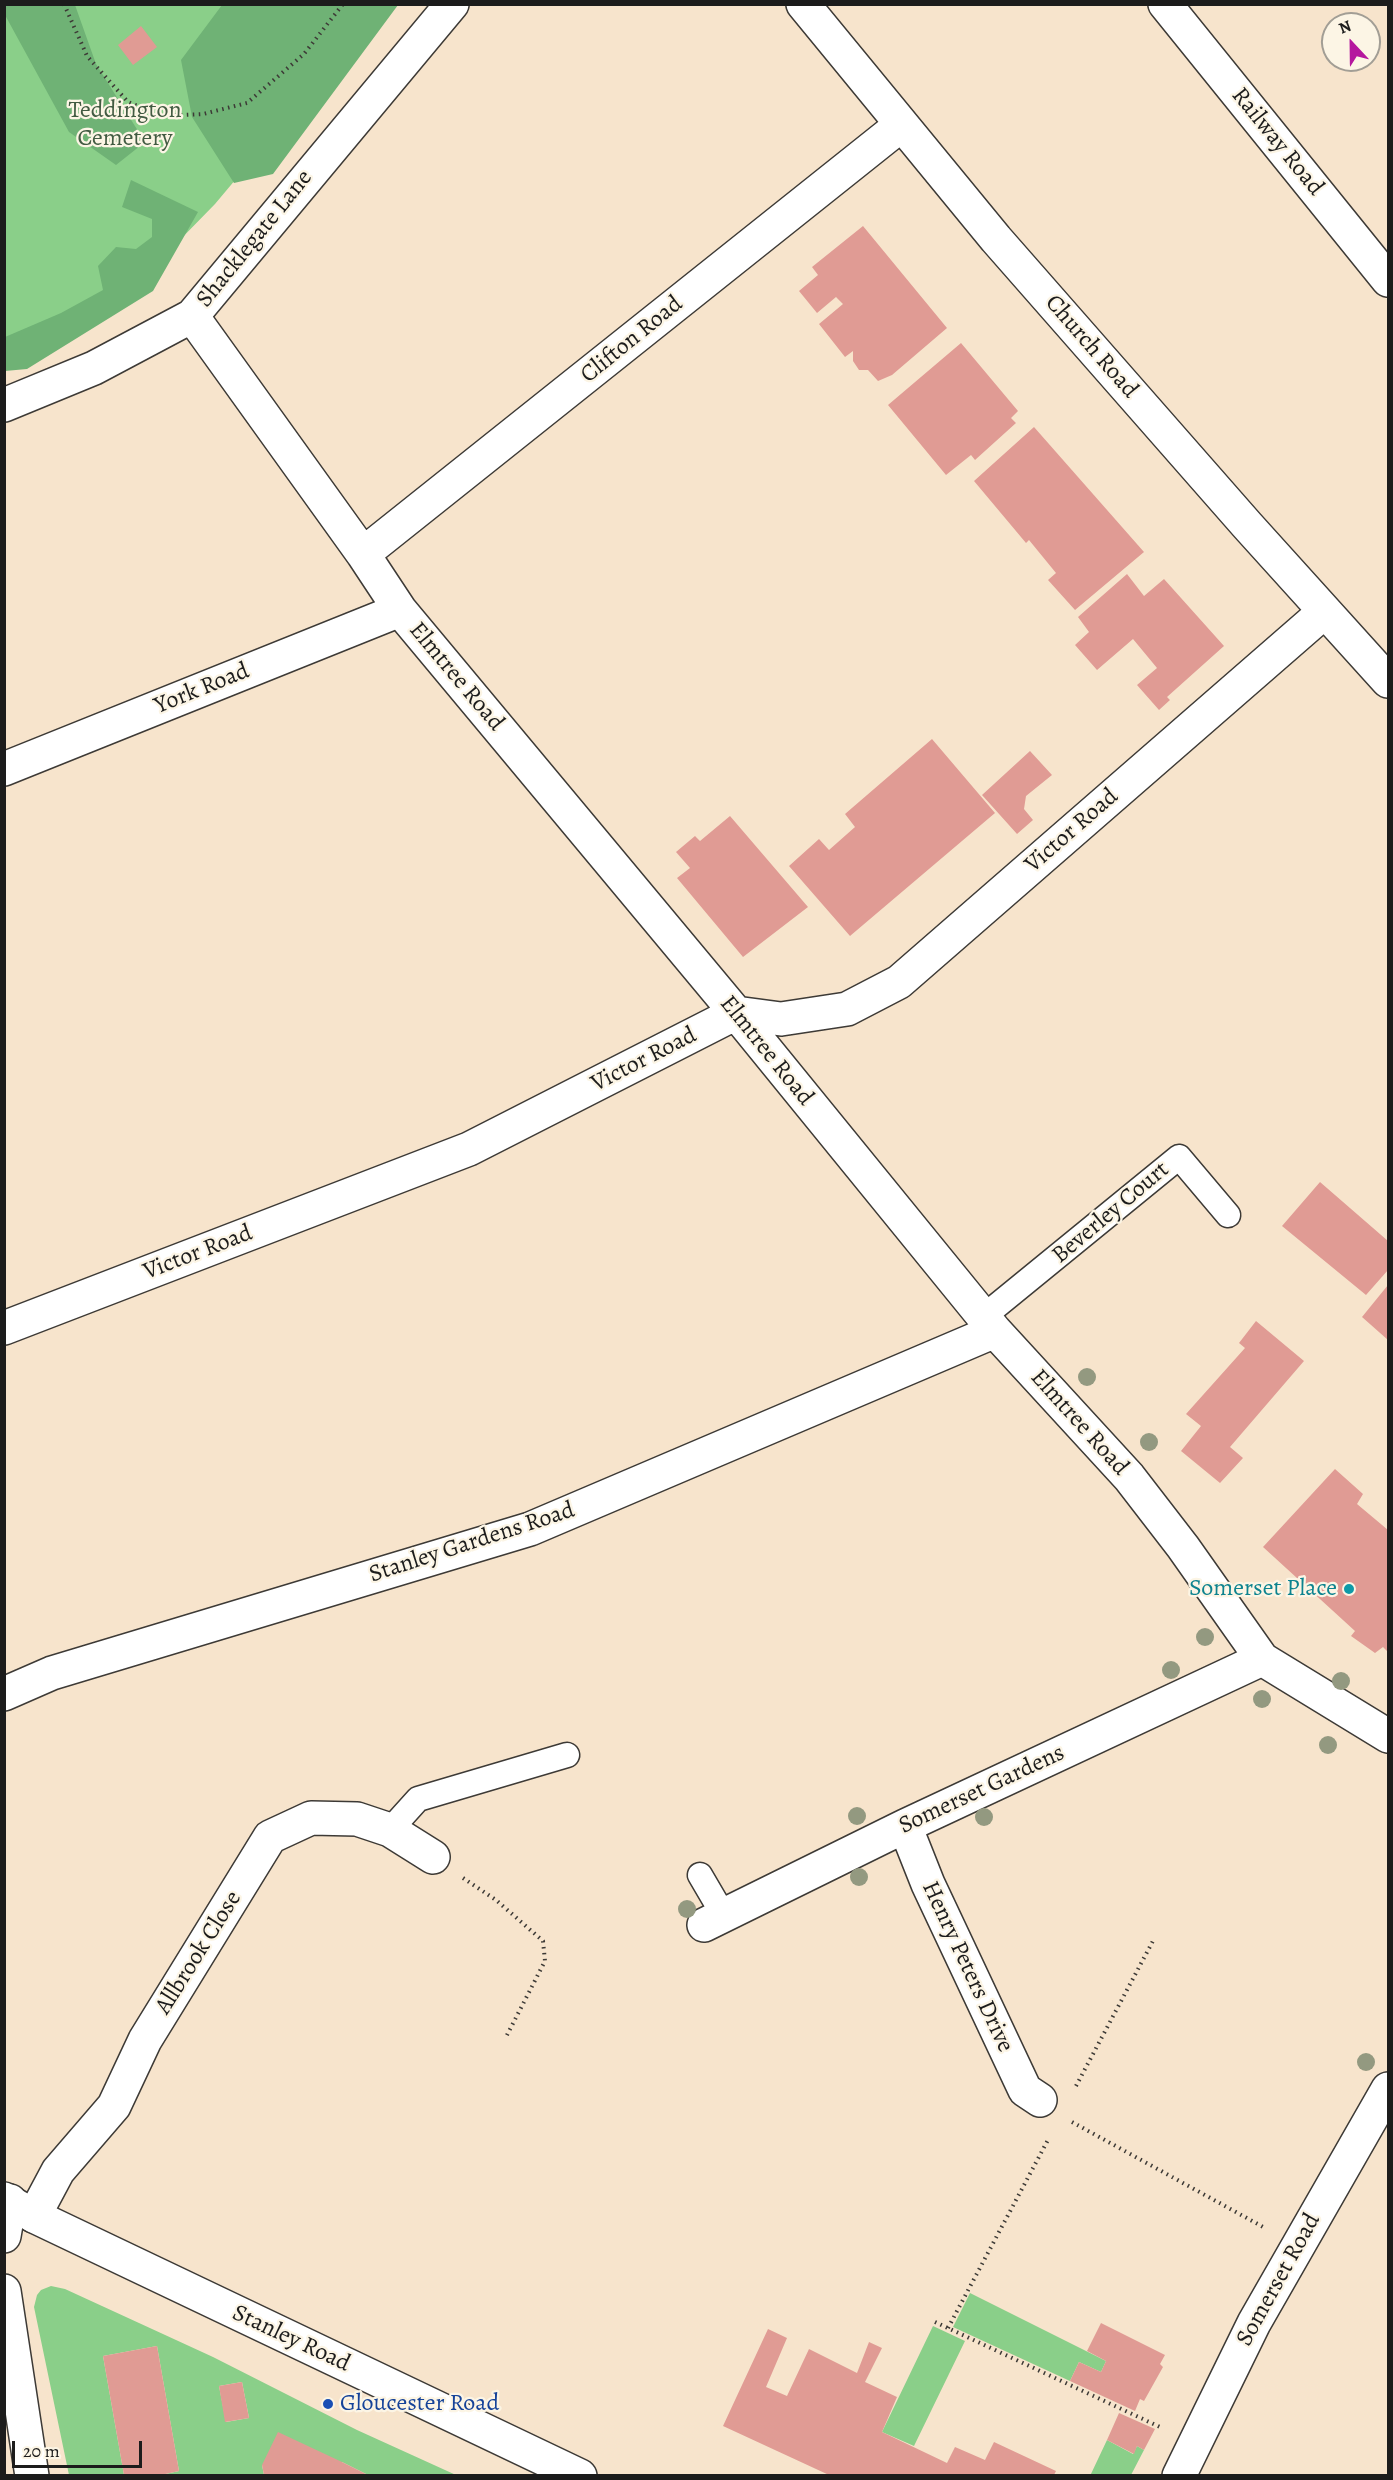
<!DOCTYPE html>
<html>
<head>
<meta charset="utf-8">
<style>
	body { margin:0 }
	#map { position:relative; width:1393px; height:2480px; overflow:hidden; background:#f7e4cc; font-family:Alegreya,serif }
	canvas { display:block }
	.frame { position:absolute; inset:0; border:6px solid #1c1c1c; pointer-events:none }
	.north { position:absolute; left:1321px; top:12px; width:60px; height:60px; box-sizing:border-box; background:#fcf5e5; border:2px solid #a29e95; border-radius:50%; rotate:338deg; font-size:16px; font-weight:700; line-height:24px; text-align:center; color:#1c1c1c }
	.north::after { content:''; display:block; margin:auto; width:21px; height:27px; background:#b5179e; clip-path:polygon(50% 0,100% 100%,50% 72%,0 100%) }
	.scale { position:absolute; left:12px; top:2441px; width:130px; height:27px; box-sizing:border-box; border:3px solid #1c1c1c; border-top:0; padding-left:8px; font-size:18px; line-height:21px; white-space:nowrap; color:#1c1c1c; -webkit-text-stroke:4px #fcf5e5; paint-order:stroke }
</style>
</head>
<body>
<div id="map">
<canvas width="1393" height="2480"></canvas>
<div class="frame"></div>
<div class="north">N</div>
<div class="scale">20 m</div>
</div>
<script>
const g = document.querySelector('canvas').getContext('2d');
g.lineJoin = 'round';
function fillPath(path, color) { g.fillStyle = color; g.fill(path, 'evenodd'); }
const poly = rows => new Path2D(rows.map(r => 'M' + r).join(''));
function stroke(path, color, width, dash) { g.strokeStyle = color; g.lineWidth = width; g.lineCap = dash ? 'butt' : 'round'; g.setLineDash(dash || []); g.stroke(path); }
function drawText(font, color, halo, rows, align = 'center') {
  g.font = font + ' Alegreya,serif'; g.lineWidth = 4.5; g.setLineDash([]); g.textBaseline = 'middle'; g.strokeStyle = halo; g.fillStyle = color; for (const [text, x, y, turn = 0] of rows) {
    g.save(); g.translate(x, y); g.rotate((+turn || 0) * Math.PI / 180); g.textAlign = isNaN(turn) ? turn : align; if (halo) g.strokeText(text, 0, 0); g.fillText(text, 0, 0); g.restore();
  }
}
const green = poly([
	[5,5,382,5,215,204,130,291,5,350],
	[51,2286,65,2289,213,2357,357,2430,456,2475,368,2475,342,2462,262,2465,264,2475,161,2475,179,2471,157,2346,103,2356,124,2475,69,2475,34,2307,37,2295,41,2290],
	[242,2382,249,2418,226,2422,219,2386],
	[970,2293,1106,2361,1101,2372,1079,2362,1070,2381,953,2327],
	[933,2326,965,2341,914,2446,882,2432],
	[1107,2440,1133,2454,1137,2446,1144,2450,1131,2475,1090,2476]
]);
const forest = poly([
	[4,5,75,5,96,64,145,142,116,165,69,132,5,15],
	[222,5,398,5,273,174,234,183,192,117,181,60],
	[131,180,198,212,153,291,27,369,5,371,5,337,61,313,103,290,98,266,116,247,136,249,152,237,152,219,122,207]
]);
const building = poly([
	[141,26,157,47,133,65,118,45],
	[863,226,947,328,892,375,878,381,868,370,859,370,853,361,853,351,845,357,819,324,843,304,836,297,817,313,799,291,818,275,812,267],
	[961,343,1018,411,1011,418,1016,423,975,460,971,455,946,475,888,405],
	[1034,427,1144,552,1075,610,1048,580,1056,573,1029,540,1026,543,974,481],
	[1127,574,1144,596,1164,579,1224,646,1167,697,1170,700,1159,710,1137,685,1157,668,1133,639,1097,670,1075,645,1089,632,1078,617],
	[932,739,995,813,850,936,789,866,819,839,829,850,855,827,845,814],
	[1030,751,1052,775,1026,796,1024,809,1033,820,1017,834,982,795],
	[730,816,808,907,743,957,677,878,690,868,676,852,695,836,700,841],
	[1320,1182,1388,1241,1388,1270,1366,1295,1282,1226],
	[1388,1285,1388,1340,1362,1317],
	[1256,1321,1304,1361,1230,1447,1243,1458,1220,1483,1181,1451,1201,1426,1186,1414,1245,1348,1239,1343],
	[1335,1469,1363,1494,1357,1504,1388,1530,1388,1652,1383,1647,1375,1653,1351,1636,1355,1631,1263,1547],
	[1101,2323,1165,2355,1160,2364,1163,2367,1144,2401,1140,2399,1135,2411,1070,2381,1079,2362,1101,2372,1106,2361,1087,2351],
	[768,2329,787,2338,766,2387,787,2396,809,2349,857,2373,869,2342,882,2348,865,2382,897,2397,882,2432,947,2463,955,2447,985,2460,994,2442,1056,2471,1054,2475,829,2475,723,2426],
	[157,2346,179,2471,161,2475,124,2475,103,2356],
	[242,2382,249,2418,225,2422,219,2386],
	[1119,2413,1155,2429,1144,2450,1137,2446,1134,2454,1107,2440],
	[278,2432,342,2462,368,2475,264,2475,262,2465]
]);
const path = poly([
	[64,4,87,56,128,102,163,116,203,114,247,103,304,54,343,4],
	[463,1878,496,1900,543,1941,545,1961,506,2037],
	[1076,2086,1154,1939],
	[1072,2122,1265,2228],
	[935,2322,1160,2427],
	[948,2328,1049,2138]
]);
const service = poly([
	[983,1317,1179,1157,1228,1215],
	[390,1830,418,1799,567,1755],
	[700,1875,724,1916]
]);
const minor = poly([
	[1165,4,1388,280],
	[192,316,363,554,400,610,736,1013,995,1331,1129,1477,1183,1547,1262,1659,1388,1736],
	[363,554,901,125],
	[4,769,400,610],
	[4,1328,469,1149,736,1013,781,1019,847,1009,899,982,1324,612],
	[4,1694,52,1673,530,1529,995,1331],
	[905,1826,928,1884,1025,2090,1040,2100],
	[704,1925,905,1826,1262,1659],
	[34,2216,58,2171,114,2106,145,2040,270,1837,311,1818,357,1819,390,1830,433,1857],
	[4,2236,10,2201],
	[4,2291,32,2476],
	[1179,2476,1254,2323,1388,2089]
]);
const tertiary = poly([
	[4,405,94,368,192,316,452,4]
]);
const secondary = poly([
	[803,4,996,239,1247,525,1388,681],
	[4,2199,34,2216,580,2476]
]);
const trees = [
	[1087,1377],
	[1149,1442],
	[1205,1637],
	[1171,1670],
	[1341,1681],
	[1262,1699],
	[1328,1745],
	[857,1816],
	[984,1817],
	[859,1877],
	[687,1909],
	[1366,2062]
];
const markers = [
	[1349,1589,6,"#0f9aa8"],
	[328,2404,6,"#1a4fb4"]
];
const parkNames = [
	["Teddington",125,111],
	["Cemetery",125,139]
];
const streetNames = [
	["Railway Road",1277,142,51],
	["Shacklegate Lane",255,239,-51],
	["Clifton Road",632,340,-39],
	["Church Road",1091,347,49],
	["Elmtree Road",456,677,50],
	["York Road",202,689,-22],
	["Victor Road",1072,831,-41],
	["Elmtree Road",766,1051,51],
	["Victor Road",644,1060,-27],
	["Beverley Court",1111,1213,-40],
	["Victor Road",198,1253,-21],
	["Elmtree Road",1079,1423,48],
	["Stanley Gardens Road",472,1543,-18],
	["Somerset Gardens",982,1790,-25],
	["Allbrook Close",199,1953,-58],
	["Henry Peters Drive",967,1967,65],
	["Somerset Road",1279,2280,-61],
	["Stanley Road",291,2339,25]
];
const cultureNames = [
	["Somerset Place",1337,1589]
];
const transitNames = [
	["Gloucester Road",340,2404]
];
fillPath(green, '#8acf89');
fillPath(forest, '#6fb275');
fillPath(building, '#e09b94');
stroke(service, '#3d3a36', 27);
stroke(minor, '#3d3a36', 36);
stroke(tertiary, '#3d3a36', 36);
stroke(secondary, '#3d3a36', 36);
stroke(path, '#3d3a36', 4, [1.5, 4.5]);
stroke(service, '#fff', 24);
stroke(minor, '#fff', 33);
stroke(tertiary, '#fff', 33);
stroke(secondary, '#fff', 33);
g.fillStyle = '#939980';
for (const [x, y] of trees) { g.beginPath(); g.arc(x, y, 9, 0, 2 * Math.PI); g.fill(); }
for (const [x, y, r, color] of markers) { const dot = new Path2D(); dot.arc(x, y, r, 0, 2 * Math.PI); g.fillStyle = color; g.fill(dot); stroke(dot, '#fcf5e5', 2); }
drawText('24px', '#425b42', '#fcf5e5', parkNames);
drawText('24px', '#1c1c1c', '#fcf5e5', streetNames);
drawText('24px', '#0d838f', '#fcf5e5', cultureNames, 'right');
drawText('24px', '#164399', '#fcf5e5', transitNames, 'left');
</script>
</body>
</html>
